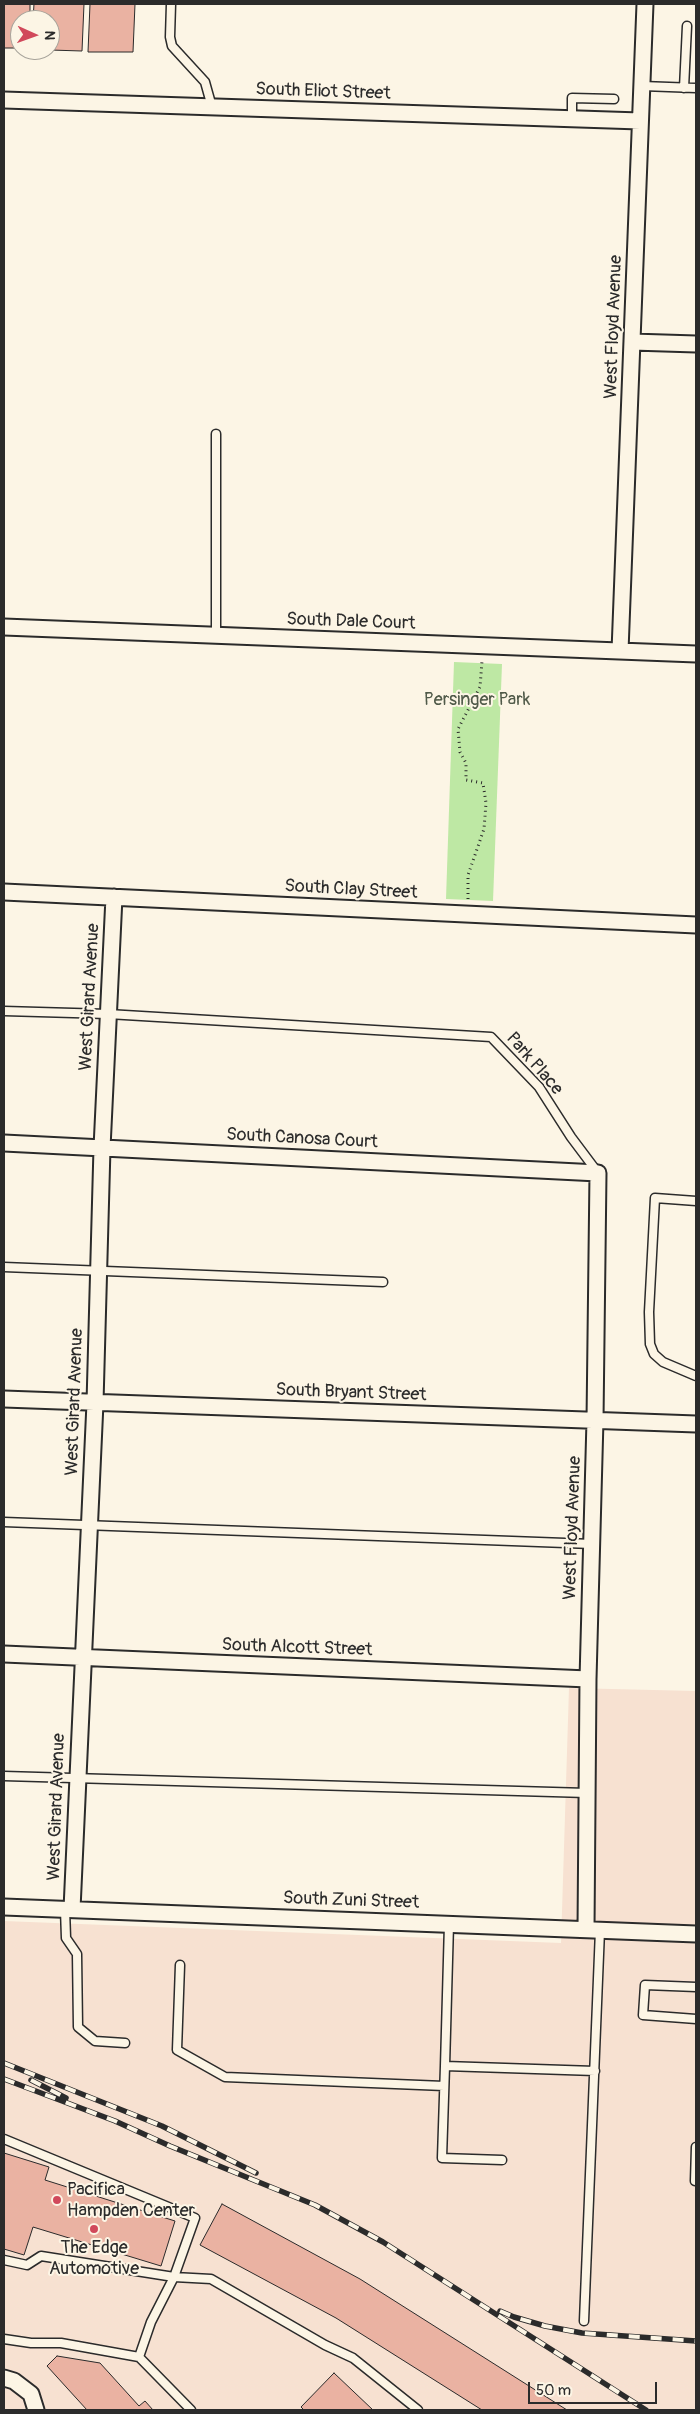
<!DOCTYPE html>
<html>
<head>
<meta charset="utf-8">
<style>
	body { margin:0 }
	#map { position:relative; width:700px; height:2414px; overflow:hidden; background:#fcf5e5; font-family:Pangolin,sans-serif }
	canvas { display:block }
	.frame { position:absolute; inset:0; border:5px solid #2b2b2b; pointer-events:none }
	.north { position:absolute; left:10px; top:10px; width:50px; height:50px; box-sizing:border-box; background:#fcf5e5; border:1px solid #a8a49b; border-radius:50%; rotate:92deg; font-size:14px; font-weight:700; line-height:20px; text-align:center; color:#2b2b2b }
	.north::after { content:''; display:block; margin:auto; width:18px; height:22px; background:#d1495b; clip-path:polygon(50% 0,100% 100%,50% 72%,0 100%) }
	.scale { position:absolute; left:528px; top:2382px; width:129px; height:22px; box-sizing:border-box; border:2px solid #2b2b2b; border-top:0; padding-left:6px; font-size:15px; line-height:18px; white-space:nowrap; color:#2b2b2b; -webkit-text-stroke:4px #fcf5e5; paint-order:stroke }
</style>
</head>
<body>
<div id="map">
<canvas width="700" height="2414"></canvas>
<div class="frame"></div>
<div class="north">N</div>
<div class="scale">50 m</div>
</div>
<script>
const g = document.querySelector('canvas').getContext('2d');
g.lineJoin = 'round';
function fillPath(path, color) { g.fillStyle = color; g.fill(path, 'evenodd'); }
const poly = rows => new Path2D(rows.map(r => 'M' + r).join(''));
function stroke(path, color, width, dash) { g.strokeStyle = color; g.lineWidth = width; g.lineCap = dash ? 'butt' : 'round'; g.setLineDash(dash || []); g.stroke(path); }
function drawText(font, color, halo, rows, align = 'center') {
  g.font = font + ' Pangolin,sans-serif'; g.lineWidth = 4; g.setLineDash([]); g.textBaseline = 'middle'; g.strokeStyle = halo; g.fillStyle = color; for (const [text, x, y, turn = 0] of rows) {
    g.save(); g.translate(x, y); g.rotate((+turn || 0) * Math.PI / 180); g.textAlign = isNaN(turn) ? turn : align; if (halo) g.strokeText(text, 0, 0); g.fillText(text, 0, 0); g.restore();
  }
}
const built = poly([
	[569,1688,696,1691,696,2410,4,2410,4,1921,561,1943]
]);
const green = poly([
	[454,662,502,664,493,901,446,899]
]);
const building = poly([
	[4,4,30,4,30,20,20,20,20,48,4,48,4,4],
	[34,4,84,4,82,51,50,50,50,20,33,20,34,4],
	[90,4,135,4,133,52,88,52,90,4],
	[4,2153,49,2167,45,2180,175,2221,161,2266,33,2227,24,2255,4,2249,4,2153],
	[222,2204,360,2279,567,2410,482,2410,336,2318,200,2245,222,2204],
	[57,2356,100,2363,139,2406,145,2401,153,2410,87,2410,47,2366,57,2356],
	[334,2373,373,2410,304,2410,301,2407,334,2373]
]);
const path = poly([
	[468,899,468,875,484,829,486,803,483,783,466,780,466,763,460,752,458,729,480,687,482,661]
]);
const lane = poly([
	[171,4,170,37,172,46,205,82,212,107],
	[642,86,696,88],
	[684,88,687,26],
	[572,118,572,98,614,99],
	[216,635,216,434],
	[4,1011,108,1014,491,1037,539,1087,571,1137,598,1173],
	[696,1201,655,1198,649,1312,650,1344,654,1354,663,1362,696,1376],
	[4,1267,383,1282],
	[4,1522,592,1544],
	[4,1776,587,1793],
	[65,1909,66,1938,77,1954,78,2027,95,2041,125,2043],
	[449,1924,445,2066,595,2071],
	[180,1965,177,2050,225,2077,444,2086],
	[696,1987,645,1985,643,2015,696,2019],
	[445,2066,442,2158,502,2160],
	[4,2139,195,2218,174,2277,41,2256,27,2265,4,2260],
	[695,2181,696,2147],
	[584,2321,600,1930],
	[4,2339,31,2343,61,2343,139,2357],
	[191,2410,139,2357,151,2322,174,2277,211,2279,325,2345,353,2358,418,2410]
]);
const street = poly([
	[4,100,640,121],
	[632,342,696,344],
	[4,627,696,654],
	[620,651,645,4],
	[4,892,696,925],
	[4,1143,598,1173,595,1420,588,1679,586,1929],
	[4,1399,696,1424],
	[4,1654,588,1679],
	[4,1907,696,1934],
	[72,1909,95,1403,102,1148,114,897],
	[4,2378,14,2381,31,2394,36,2410]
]);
const rail = poly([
	[4,2063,162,2126,256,2173],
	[4,2079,115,2121,170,2146,315,2205,383,2242,646,2410],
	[31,2080,66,2098],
	[500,2311,514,2317,545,2326,582,2333,696,2341]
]);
const markers = [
	[57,2200,5,"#d1495b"],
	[94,2229,5,"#d1495b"]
];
const streetNames = [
	["South Eliot Street",323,92,2],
	["West Floyd Avenue",614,327,-88],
	["South Dale Court",351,622,2],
	["South Clay Street",351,890,3],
	["West Girard Avenue",90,997,-87],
	["Park Place",534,1064,49],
	["South Canosa Court",302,1139,3],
	["South Bryant Street",351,1393,2],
	["West Girard Avenue",75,1402,-88],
	["West Floyd Avenue",573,1528,-88],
	["South Alcott Street",297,1648,2],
	["West Girard Avenue",57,1807,-88],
	["South Zuni Street",351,1901,2]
];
const parkNames = [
	["Persinger Park",477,700]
];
const poiNames = [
	["Pacifica",67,2190],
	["Hampden Center",67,2211],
	["The Edge",94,2248,"center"],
	["Automotive",94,2269,"center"]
];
fillPath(built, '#f7e1d1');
fillPath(green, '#bee8a4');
fillPath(building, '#eab2a2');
stroke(building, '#2b2b2b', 1);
stroke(lane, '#2b2b2b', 11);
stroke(street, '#2b2b2b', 19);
stroke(path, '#2b2b2b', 3, [1, 4]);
stroke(lane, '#fcf5e5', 8);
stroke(street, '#fcf5e5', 15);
stroke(rail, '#2b2b2b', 5.5);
stroke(rail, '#fcf5e5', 4, [11]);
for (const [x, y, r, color] of markers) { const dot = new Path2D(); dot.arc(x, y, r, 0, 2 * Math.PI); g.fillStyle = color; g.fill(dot); stroke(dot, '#fcf5e5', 2); }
drawText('18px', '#2b2b2b', '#fcf5e5', streetNames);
drawText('18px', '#505a49', '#fcf5e5', parkNames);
drawText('18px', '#2b2b2b', '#fcf5e5', poiNames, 'left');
</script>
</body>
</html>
